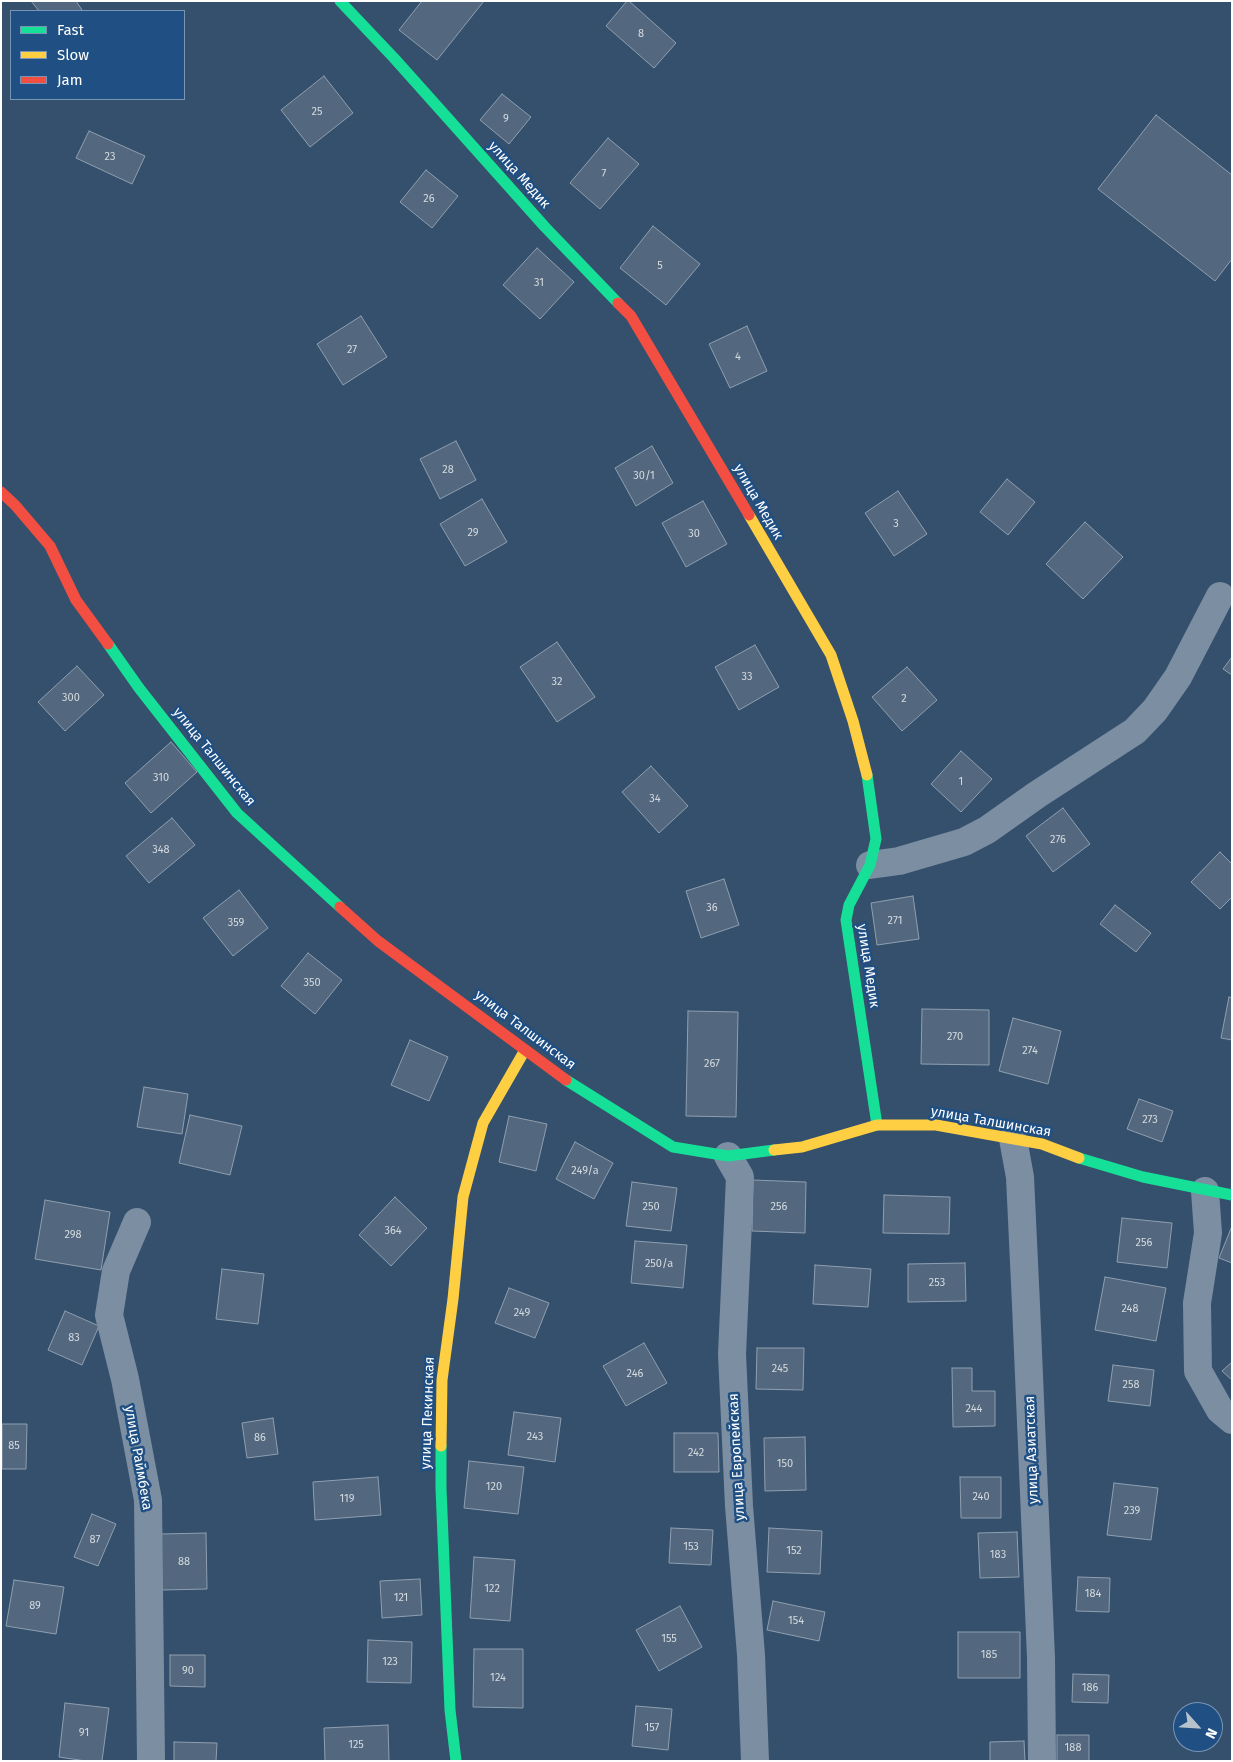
<!DOCTYPE html>
<html>
<head>
<meta charset="utf-8">
<style>
	body { margin:0 }
	#map { position:relative; width:1233px; height:1762px; overflow:hidden; background:#35506c; font-family:"Fira Sans",sans-serif }
	canvas { display:block }
	.frame { position:absolute; inset:0; border:2px solid #fff; pointer-events:none }
	.legend { position:absolute; left:10px; top:10px; width:175px; height:90px; box-sizing:border-box; background:#1f4f83; border:1px solid #7995b5; margin:0; padding:6px 9px; list-style:none; font-size:15px; color:#fff }
	.legend li { display:flex; align-items:center; gap:10px; height:25px }
	.legend b { width:25px; border:1px solid #7995b5 }
	.north { position:absolute; left:1173px; top:1702px; width:50px; height:50px; box-sizing:border-box; background:#1f4f83; border:1px solid #7995b5; border-radius:50%; rotate:116deg; font-size:14px; font-weight:700; line-height:20px; text-align:center; color:#fff }
	.north::after { content:''; display:block; margin:auto; width:18px; height:22px; background:#b8c2cc; clip-path:polygon(50% 0,100% 100%,50% 72%,0 100%) }
</style>
</head>
<body>
<div id="map">
<canvas width="1233" height="1762"></canvas>
<div class="frame"></div>
<ul class="legend">
<li><b style="height:6px;background:#16e098"></b>Fast</li>
<li><b style="height:6px;background:#ffcf43"></b>Slow</li>
<li><b style="height:6px;background:#f24e42"></b>Jam</li>
</ul>
<div class="north">N</div>
</div>
<script>
const g = document.querySelector('canvas').getContext('2d');
g.lineJoin = 'round';
function fillPath(path, color) { g.fillStyle = color; g.fill(path, 'evenodd'); }
const poly = rows => new Path2D(rows.map(r => 'M' + r).join(''));
function stroke(path, color, width, dash) { g.strokeStyle = color; g.lineWidth = width; g.lineCap = dash ? 'butt' : 'round'; g.setLineDash(dash || []); g.stroke(path); }
function drawText(font, color, halo, rows, align = 'center') {
  g.font = font + ' "Fira Sans",sans-serif'; g.lineWidth = 5; g.setLineDash([]); g.textBaseline = 'middle'; g.strokeStyle = halo; g.fillStyle = color; for (const [text, x, y, turn = 0] of rows) {
    g.save(); g.translate(x, y); g.rotate((+turn || 0) * Math.PI / 180); g.textAlign = isNaN(turn) ? turn : align; if (halo) g.strokeText(text, 0, 0); g.fillText(text, 0, 0); g.restore();
  }
}
const building = poly([
	[31,1,76,1,82,10,81,11,39,11,31,1],
	[422,1,484,1,437,60,399,30,422,1],
	[627,1,629,1,676,43,654,68,606,26,627,1],
	[324,76,353,113,310,147,281,110,324,76],
	[502,94,531,117,509,144,480,120,502,94],
	[1156,115,1232,175,1232,259,1215,281,1098,189,1156,115],
	[89,131,145,156,132,184,76,158,89,131],
	[608,138,639,164,600,209,570,183,608,138],
	[426,170,458,196,432,228,400,202,426,170],
	[653,226,700,264,666,305,620,268,653,226],
	[537,248,574,282,540,319,503,285,537,248],
	[361,316,387,357,343,385,317,344,361,316],
	[747,326,767,371,730,388,709,344,747,326],
	[456,441,476,480,440,499,420,459,456,441],
	[652,446,673,483,636,506,615,468,652,446],
	[1007,479,1035,502,1008,535,980,512,1007,479],
	[898,491,927,534,894,556,865,513,898,491],
	[482,499,507,542,465,566,440,524,482,499],
	[703,501,727,544,686,567,662,523,703,501],
	[1085,522,1123,557,1083,599,1046,564,1085,522],
	[557,642,595,697,557,722,520,667,557,642],
	[755,645,779,687,739,710,715,667,755,645],
	[1232,657,1232,675,1223,669,1232,657],
	[77,666,104,695,65,731,38,702,77,666],
	[907,667,937,700,902,731,872,697,907,667],
	[171,742,197,772,151,813,125,783,171,742],
	[961,751,992,779,961,812,931,784,961,751],
	[651,766,688,806,659,833,622,792,651,766],
	[1063,808,1090,844,1053,872,1026,836,1063,808],
	[172,818,195,845,149,883,126,856,172,818],
	[1220,852,1232,864,1232,897,1220,909,1191,882,1220,852],
	[724,879,739,925,701,938,686,891,724,879],
	[239,890,268,928,233,956,203,918,239,890],
	[913,896,919,939,877,945,871,903,913,896],
	[1115,905,1151,933,1136,952,1100,924,1115,905],
	[308,953,342,980,315,1014,281,986,308,953],
	[1229,997,1232,998,1232,1040,1221,1038,1229,997],
	[922,1009,989,1010,989,1065,921,1064,922,1009],
	[688,1011,738,1012,736,1117,686,1116,688,1011],
	[1013,1018,1061,1031,1048,1084,999,1071,1013,1018],
	[410,1040,448,1057,429,1101,391,1085,410,1040],
	[144,1087,188,1094,182,1134,137,1127,144,1087],
	[1139,1099,1173,1111,1162,1142,1127,1129,1139,1099],
	[190,1115,242,1126,230,1175,179,1163,190,1115],
	[509,1116,547,1124,536,1171,499,1162,509,1116],
	[575,1142,613,1163,594,1199,556,1179,575,1142],
	[753,1180,806,1182,805,1233,752,1231,753,1180],
	[632,1182,677,1188,671,1231,626,1226,632,1182],
	[884,1195,950,1197,949,1234,883,1233,884,1195],
	[395,1197,427,1228,391,1266,359,1235,395,1197],
	[45,1200,110,1212,101,1270,35,1259,45,1200],
	[1122,1218,1172,1223,1167,1268,1117,1262,1122,1218],
	[1232,1226,1232,1263,1219,1258,1232,1226],
	[635,1241,687,1245,683,1288,631,1283,635,1241],
	[965,1263,966,1301,908,1302,908,1264,965,1263],
	[815,1265,871,1269,868,1307,813,1304,815,1265],
	[222,1269,264,1274,258,1324,216,1319,222,1269],
	[1105,1277,1166,1288,1156,1341,1095,1330,1105,1277],
	[509,1288,549,1303,535,1338,495,1323,509,1288],
	[65,1311,99,1326,82,1365,48,1350,65,1311],
	[644,1343,667,1383,626,1406,603,1366,644,1343],
	[757,1348,804,1348,803,1390,756,1389,757,1348],
	[1232,1362,1232,1380,1222,1371,1232,1362],
	[1113,1365,1154,1370,1150,1406,1108,1401,1113,1365],
	[952,1368,972,1368,972,1391,995,1391,995,1426,953,1427,952,1368],
	[514,1412,561,1418,555,1462,508,1455,514,1412],
	[273,1418,278,1454,247,1458,242,1423,273,1418],
	[2,1424,27,1424,26,1469,2,1469,2,1424],
	[674,1433,718,1433,719,1472,674,1472,674,1433],
	[805,1437,806,1490,765,1491,764,1438,805,1437],
	[469,1461,524,1467,518,1514,464,1508,469,1461],
	[378,1477,381,1515,315,1520,313,1482,378,1477],
	[960,1477,1001,1477,1001,1518,961,1518,960,1477],
	[1114,1483,1158,1488,1151,1540,1107,1535,1114,1483],
	[92,1514,116,1524,98,1566,74,1557,92,1514],
	[671,1528,713,1530,711,1565,669,1563,671,1528],
	[769,1528,822,1531,820,1574,767,1572,769,1528],
	[1017,1532,1019,1577,980,1578,978,1533,1017,1532],
	[206,1533,207,1589,162,1590,161,1534,206,1533],
	[474,1557,515,1560,510,1621,470,1618,474,1557],
	[1078,1577,1110,1578,1109,1612,1076,1611,1078,1577],
	[420,1579,422,1615,382,1618,380,1581,420,1579],
	[14,1580,64,1587,56,1634,6,1626,14,1580],
	[773,1601,825,1612,819,1641,767,1630,773,1601],
	[680,1606,702,1647,659,1671,636,1630,680,1606],
	[958,1632,1020,1632,1020,1678,958,1678,958,1632],
	[368,1640,412,1642,411,1683,367,1682,368,1640],
	[474,1649,523,1649,523,1708,473,1707,474,1649],
	[170,1655,205,1655,205,1687,170,1686,170,1655],
	[1073,1674,1109,1675,1108,1703,1072,1702,1073,1674],
	[65,1703,109,1708,102,1761,86,1761,59,1757,65,1703],
	[636,1706,672,1709,668,1750,632,1746,636,1706],
	[388,1725,389,1761,325,1761,324,1728,388,1725],
	[1057,1735,1089,1735,1089,1761,1057,1761,1057,1735],
	[1024,1741,1025,1761,990,1761,990,1742,1024,1741],
	[174,1742,217,1743,216,1761,174,1761,174,1742]
]);
const street = poly([
	[870,865,899,861,964,842,987,830,1038,794,1135,731,1155,710,1178,677,1220,596],
	[1013,1139,1020,1177,1026,1305,1041,1658,1042,1761],
	[728,1156,740,1177,732,1354,739,1506,751,1655,755,1761],
	[1205,1191,1208,1233,1197,1303,1198,1371,1220,1410,1232,1420],
	[137,1222,116,1271,109,1315,125,1379,148,1500,151,1761]
]);
const fast = poly([
	[340,1,394,58,545,227,618,303],
	[108,644,139,688,237,813,340,907],
	[867,775,876,839,870,865,849,905,846,920,877,1125],
	[566,1080,673,1147,728,1156,774,1150],
	[1079,1158,1143,1177,1232,1195],
	[441,1446,441,1488,450,1710,456,1761]
]);
const slow = poly([
	[749,515,831,655,853,721,867,775],
	[774,1150,802,1147,877,1125,936,1125,1042,1144,1079,1158],
	[441,1446,442,1380,453,1299,463,1197,483,1123,525,1050]
]);
const jam = poly([
	[618,303,631,316,749,515],
	[1,492,15,505,50,546,76,600,108,644],
	[340,907,378,941,566,1080]
]);
const numberNames = [
	["8",641,34],
	["25",317,112],
	["9",506,119],
	["23",110,157],
	["7",604,174],
	["26",429,199],
	["5",660,266],
	["31",539,283],
	["27",352,350],
	["4",738,357],
	["28",448,470],
	["30/1",644,476],
	["3",896,524],
	["29",473,533],
	["30",694,534],
	["33",747,677],
	["32",557,682],
	["300",71,698],
	["2",904,699],
	["310",161,778],
	["1",961,782],
	["34",655,799],
	["276",1058,840],
	["348",161,850],
	["36",712,908],
	["271",895,921],
	["359",236,923],
	["350",312,983],
	["270",955,1037],
	["274",1030,1051],
	["267",712,1064],
	["273",1150,1120],
	["249/а",585,1171],
	["250",651,1207],
	["256",779,1207],
	["364",393,1231],
	["298",73,1235],
	["256",1144,1243],
	["250/а",659,1264],
	["253",937,1283],
	["248",1130,1309],
	["249",522,1313],
	["83",74,1338],
	["245",780,1369],
	["246",635,1374],
	["258",1131,1385],
	["244",974,1409],
	["243",535,1437],
	["86",260,1438],
	["85",14,1446],
	["242",696,1453],
	["150",785,1464],
	["120",494,1487],
	["240",981,1497],
	["119",347,1499],
	["239",1132,1511],
	["87",95,1540],
	["153",691,1547],
	["152",794,1551],
	["183",998,1555],
	["88",184,1562],
	["122",492,1589],
	["184",1093,1594],
	["121",401,1598],
	["89",35,1606],
	["154",796,1621],
	["155",669,1639],
	["185",989,1655],
	["123",390,1662],
	["90",188,1671],
	["124",498,1678],
	["186",1090,1688],
	["157",652,1728],
	["91",84,1733],
	["125",356,1745],
	["188",1073,1748]
];
const streetNames = [
	["улица Медик",519,175,48],
	["улица Медик",758,502,60],
	["улица Талшинская",214,757,51],
	["улица Медик",868,966,81],
	["улица Талшинская",525,1030,37],
	["улица Талшинская",991,1122,10],
	["улица Пекинская",428,1413,-88],
	["улица Азиатская",1032,1450,-92],
	["улица Европейская",737,1457,-93],
	["улица Раймбека",138,1458,80]
];
fillPath(building, '#53687e');
stroke(building, '#8f9fb0', 1);
stroke(street, '#7c8ea2', 28);
stroke(fast, '#16e098', 11);
stroke(slow, '#ffcf43', 11);
stroke(jam, '#f24e42', 11);
drawText('11px', '#d4d9df', null, numberNames);
drawText('14px', '#fff', '#1f4f83', streetNames);
</script>
</body>
</html>
